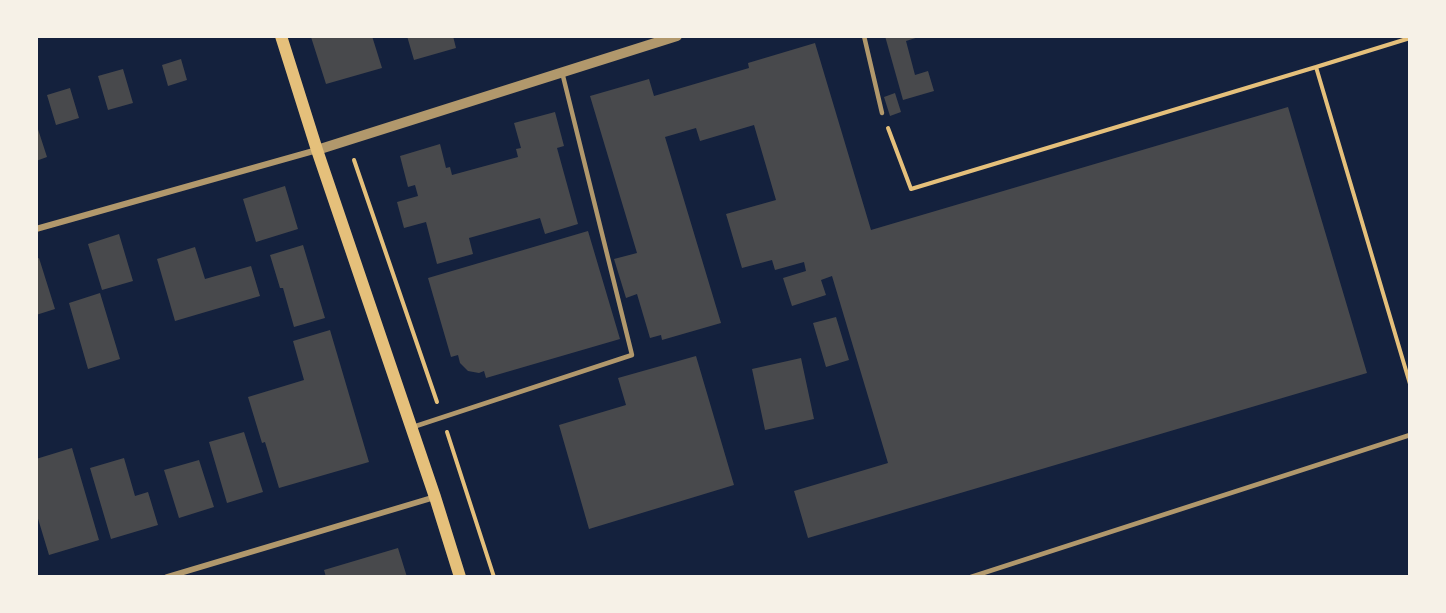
<!DOCTYPE html>
<html>
<head>
<meta charset="utf-8">
<style>
	body { margin:0 }
	#map { position:relative; width:1446px; height:613px; overflow:hidden; background:#14213d; font-family:"Noto Sans",sans-serif }
	canvas { display:block }
	.frame { position:absolute; inset:0; border:38px solid #f6f1e7; pointer-events:none }
</style>
</head>
<body>
<div id="map">
<canvas width="1446" height="613"></canvas>
<div class="frame"></div>
</div>
<script>
const g = document.querySelector('canvas').getContext('2d');
g.lineJoin = 'round';
function fillPath(path, color) { g.fillStyle = color; g.fill(path, 'evenodd'); }
const poly = rows => new Path2D(rows.map(r => 'M' + r).join(''));
function stroke(path, color, width, dash) { g.strokeStyle = color; g.lineWidth = width; g.lineCap = dash ? 'butt' : 'round'; g.setLineDash(dash || []); g.stroke(path); }
const building = poly([
	[314,36,372,36,382,68,326,84,311,37],
	[407,36,453,36,456,48,414,60],
	[885,36,922,36,906,41,915,75,928,71,934,91,903,100],
	[815,43,871,230,1288,107,1367,373,808,538,794,491,888,463,832,276,821,280,826,295,792,306,783,278,806,271,804,262,775,270,772,260,742,268,726,214,776,200,754,125,700,141,696,128,665,137,721,323,662,340,661,335,650,338,637,294,626,298,614,259,637,253,590,96,649,79,654,96,749,68,748,63],
	[181,59,187,80,168,86,162,65],
	[123,69,133,103,108,110,98,76],
	[70,88,79,118,56,125,47,95],
	[895,93,901,112,890,116,884,97],
	[555,112,564,146,557,148,578,224,545,234,540,218,469,238,473,254,437,264,426,222,404,228,397,202,418,196,415,185,408,187,400,156,440,144,446,168,450,167,452,175,518,157,516,149,521,148,514,123],
	[36,123,47,157,36,161],
	[285,186,298,229,256,242,243,199],
	[588,231,620,339,486,378,484,371,479,373,468,371,460,363,458,355,451,357,428,278],
	[119,234,133,281,102,290,88,244],
	[303,245,325,318,294,327,283,288,280,288,270,255],
	[195,247,205,279,251,266,260,296,175,321,157,259],
	[39,258,55,309,36,315,36,259],
	[100,293,120,359,88,369,69,303],
	[836,317,849,360,826,367,813,323],
	[330,330,369,462,279,488,265,442,262,443,248,397,304,380,293,341],
	[696,356,734,485,589,529,559,425,626,405,618,378],
	[801,358,814,419,765,430,752,369],
	[244,432,263,492,227,503,209,442],
	[72,448,99,540,49,555,36,512,36,459],
	[124,458,135,496,148,492,158,525,111,539,90,468],
	[199,460,214,507,179,518,164,470],
	[398,548,407,577,326,577,324,570]
]);
const path = poly([
	[1316,67,1410,38],
	[888,128,911,189,1316,67,1410,384],
	[354,160,437,402],
	[447,432,494,577]
]);
const service = poly([
	[864,36,882,113],
	[413,427,632,355,562,72],
	[971,577,1410,435]
]);
const minor = poly([
	[36,229,317,150],
	[167,577,435,497]
]);
const tertiary = poly([
	[317,150,677,36]
]);
const secondary = poly([
	[281,36,317,150,435,497,460,577]
]);
fillPath(building, '#48494c');
stroke(path, '#e5c07b', 4);
stroke(service, '#b1986c', 4.5);
stroke(minor, '#b1986c', 6);
stroke(tertiary, '#b1986c', 10);
stroke(secondary, '#e5c07b', 12);
</script>
</body>
</html>
